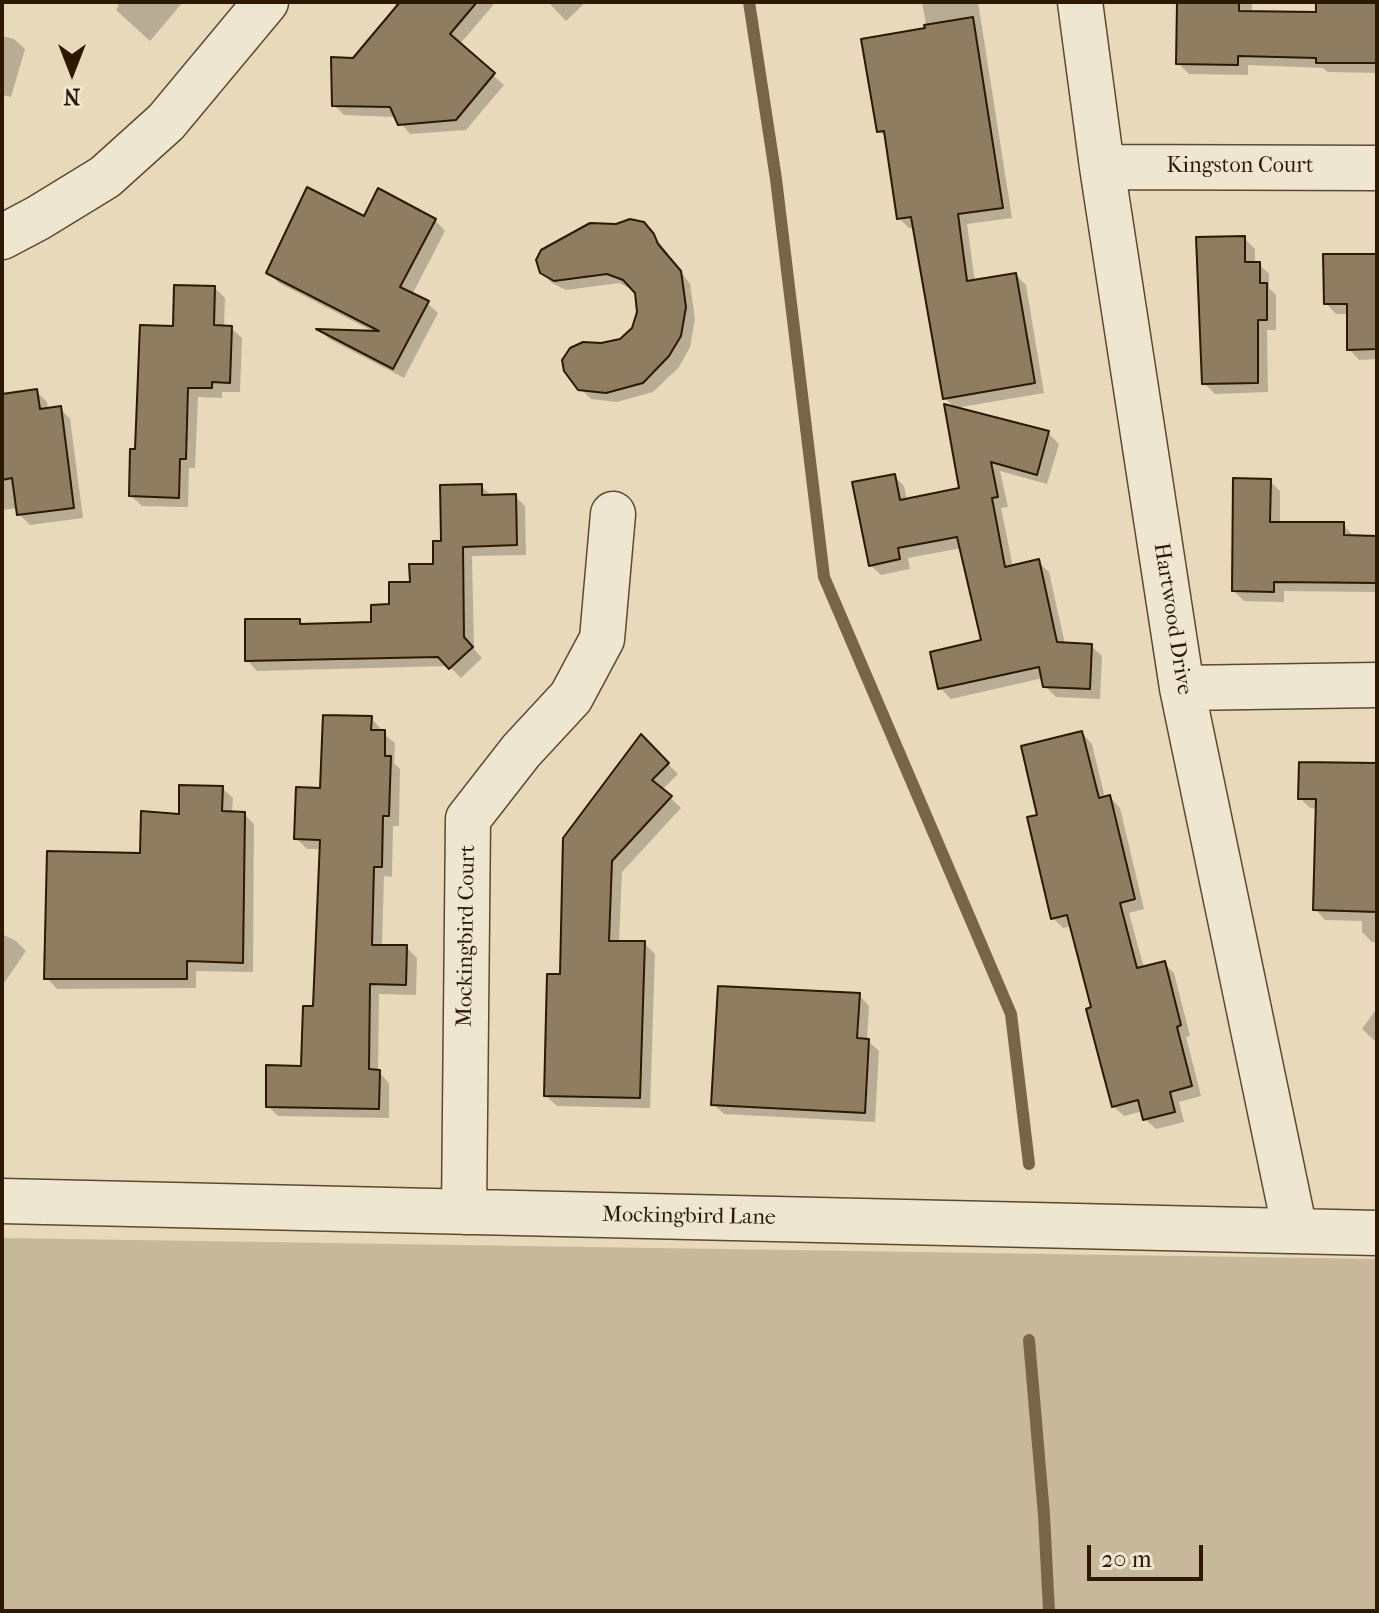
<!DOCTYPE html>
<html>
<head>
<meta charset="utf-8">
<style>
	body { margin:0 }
	#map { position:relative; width:1379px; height:1613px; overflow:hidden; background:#e7d9ba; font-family:"IM FELL French Canon",serif }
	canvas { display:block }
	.frame { position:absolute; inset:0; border:4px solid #2d1900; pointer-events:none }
	.north { position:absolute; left:32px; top:32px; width:80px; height:80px; -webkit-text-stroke:6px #efe6d2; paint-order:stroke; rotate:180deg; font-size:22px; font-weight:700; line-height:32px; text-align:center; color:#2d1900 }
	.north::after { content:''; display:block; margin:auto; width:28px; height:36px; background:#2d1900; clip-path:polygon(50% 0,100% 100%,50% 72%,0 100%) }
	.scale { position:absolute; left:1087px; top:1545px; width:116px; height:36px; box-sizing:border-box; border:4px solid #2d1900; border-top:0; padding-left:10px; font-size:24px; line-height:28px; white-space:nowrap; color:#2d1900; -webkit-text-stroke:6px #efe6d2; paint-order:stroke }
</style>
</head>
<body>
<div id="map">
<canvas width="1379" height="1613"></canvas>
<div class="frame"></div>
<div class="north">N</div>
<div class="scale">20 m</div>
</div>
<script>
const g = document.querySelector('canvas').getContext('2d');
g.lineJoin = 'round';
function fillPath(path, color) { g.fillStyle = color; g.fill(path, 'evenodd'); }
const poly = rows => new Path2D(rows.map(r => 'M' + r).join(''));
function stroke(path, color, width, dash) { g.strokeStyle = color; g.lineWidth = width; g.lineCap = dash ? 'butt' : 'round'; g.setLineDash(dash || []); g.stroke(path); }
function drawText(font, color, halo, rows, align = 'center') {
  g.font = font + ' "IM FELL French Canon",serif'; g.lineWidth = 8; g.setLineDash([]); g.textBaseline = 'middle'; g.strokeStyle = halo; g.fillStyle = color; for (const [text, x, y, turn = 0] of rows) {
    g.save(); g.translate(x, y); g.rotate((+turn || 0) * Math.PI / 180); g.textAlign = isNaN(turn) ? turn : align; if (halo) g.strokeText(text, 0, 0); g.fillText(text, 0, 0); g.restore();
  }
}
const green = poly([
	[2,1238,1377,1259,1377,1611,2,1611]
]);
const shadow = poly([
	[115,2,183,2,150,41,116,10,119,6],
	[393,2,496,2,459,45,504,85,466,130,410,134,396,117,344,115,334,105,354,60,398,8],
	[548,2,586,2,566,21],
	[922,2,978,2,1012,218,967,224,975,282,1016,275,1026,285,1044,393,955,408,945,398,915,228,909,228,899,218,888,139,879,131,927,30],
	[1179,2,1252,2,1252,13,1318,14,1318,2,1377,2,1377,73,1328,72,1323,68,1248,65,1248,75,1189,74,1178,63],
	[2,36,14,39,25,49,11,97,2,95],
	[365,218,435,220,445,231,412,295,427,303,438,313,404,378,329,339,321,331,376,333,279,283,268,272],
	[654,235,690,284,695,319,690,347,679,367,653,392,617,402,591,399,580,388,633,329,640,312,637,292,619,283,566,290,552,283,541,272],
	[1244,238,1255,249,1255,264,1259,264,1269,274,1269,288,1276,295,1276,330,1267,330,1268,392,1215,394,1204,383],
	[1377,256,1377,359,1359,360,1349,349,1349,314,1336,314,1326,303],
	[215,288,225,298,224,327,231,328,242,338,240,392,222,392,222,398,198,397,195,468,189,468,188,507,142,506,131,496,137,451,175,328],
	[36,391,47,402,48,410,60,408,70,419,83,518,30,525,19,514,18,508,2,510,2,396],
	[946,407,1048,433,1059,444,1047,484,1000,471,1008,507,1001,508,1013,567,1038,562,1049,572,1065,644,1091,646,1102,656,1100,699,1056,697,1045,686,1043,678,951,699,940,688,983,641,962,548,908,558,910,569,881,575,870,565,894,476,904,486,907,500,961,489],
	[1270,481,1280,491,1280,524,1343,524,1354,537,1377,538,1377,592,1284,591,1284,602,1244,601,1234,591],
	[481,486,492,496,515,496,525,506,526,555,472,556,474,649,482,658,461,678,449,666,257,671,247,660,300,621,305,626,373,624,412,584,436,566,443,543],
	[371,718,381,729,381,732,395,743,394,763,400,769,399,826,393,826,392,877,384,876,382,947,406,947,417,958,416,995,379,994,378,1071,389,1083,389,1118,278,1116,268,1106,303,1068,315,1008,321,849,307,849,296,838,322,790],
	[1082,733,1092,744,1105,798,1110,797,1120,808,1144,909,1129,913,1144,968,1164,963,1174,973,1190,1036,1186,1037,1201,1096,1179,1102,1184,1122,1156,1129,1145,1119,1143,1111,1124,1116,1113,1106,1093,1009,1072,926,1063,928,1053,918,1039,816],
	[641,737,678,774,662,790,681,808,622,872,619,943,644,943,655,954,650,1108,557,1106,546,1096,562,976],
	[1377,765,1377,942,1372,942,1362,932,1362,921,1325,920,1315,909,1318,809,1310,808,1300,798],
	[222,788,233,798,232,813,244,814,254,824,253,972,196,971,196,988,57,989,47,978,142,855,181,816],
	[2,934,16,941,26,951,2,986],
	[859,995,869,1006,867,1040,879,1051,875,1122,724,1114,713,1104],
	[1377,1008,1377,1043,1362,1029]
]);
const stream = poly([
	[749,2,776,179,824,577,1011,1014,1029,1164],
	[1029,1340,1044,1515,1049,1611]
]);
const building = poly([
	[400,2,477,2,450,34,495,73,456,120,398,125,390,107,332,106,331,57,353,58,400,2],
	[1177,2,1239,2,1239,11,1316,12,1316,2,1377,2,1377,63,1316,63,1316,58,1238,56,1238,65,1176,64,1177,2],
	[973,17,1003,208,958,214,967,281,1016,273,1035,383,943,399,911,217,897,219,884,131,877,132,861,39,925,28,924,25,973,17],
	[307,187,364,216,378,188,436,219,400,287,429,301,393,369,316,329,379,331,266,273,307,187],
	[630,219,644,222,654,234,658,244,681,271,686,307,681,336,669,356,643,383,606,393,578,390,564,371,562,360,570,348,583,342,601,343,620,339,632,328,637,312,635,293,623,280,607,274,554,281,540,273,536,260,541,250,590,223,616,224,630,219],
	[1245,236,1245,262,1260,262,1260,283,1267,283,1267,320,1258,320,1258,383,1202,384,1196,237,1245,236],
	[1323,254,1377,254,1377,349,1347,350,1347,304,1324,304,1323,254],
	[174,285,215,286,214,325,232,326,230,383,212,382,212,388,188,388,186,459,180,459,179,498,129,496,130,449,135,449,140,325,173,326,174,285],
	[37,389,40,409,61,406,74,508,17,515,12,478,2,480,2,394,37,389],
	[944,404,1049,431,1037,475,991,462,998,497,992,498,1005,567,1039,559,1057,642,1092,644,1090,689,1043,687,1039,667,938,689,930,652,981,640,957,537,898,548,900,559,869,566,852,482,895,474,900,500,959,488,944,404],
	[1233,478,1271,479,1270,522,1344,522,1344,535,1377,536,1377,583,1274,582,1274,592,1232,591,1233,478],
	[482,484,482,495,516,494,517,545,463,547,464,637,473,647,449,669,438,657,245,661,245,619,300,619,300,624,371,622,371,605,389,604,389,582,410,582,409,564,433,564,433,541,441,541,440,485,482,484],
	[323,715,372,716,371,730,385,730,385,756,391,756,389,816,383,816,382,867,374,867,372,945,407,945,406,985,370,984,369,1069,380,1070,379,1109,266,1107,266,1065,301,1066,303,1006,313,1006,320,840,294,839,296,787,320,788,323,715],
	[1082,731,1099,798,1110,795,1135,899,1120,903,1137,968,1165,961,1181,1025,1177,1027,1192,1086,1170,1092,1175,1112,1143,1120,1138,1100,1112,1107,1086,1009,1091,1007,1067,915,1051,919,1027,817,1037,815,1021,746,1082,731],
	[641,734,669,763,652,780,672,796,612,861,609,941,645,941,640,1098,544,1096,547,974,560,974,563,838,641,734],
	[1299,762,1377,763,1377,912,1313,910,1316,799,1298,799,1299,762],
	[179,785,223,786,222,811,245,812,243,963,187,961,187,979,44,979,47,851,140,853,141,811,179,814,179,785],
	[718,986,860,993,857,1038,869,1039,865,1113,711,1105,718,986]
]);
const minor = poly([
	[1080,2,1102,167,1182,688,1295,1231],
	[1102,167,1377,168],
	[2,237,38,218,105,177,166,122,266,2],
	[1182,688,1377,685],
	[2,1201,1377,1233],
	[464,1212,468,819,521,751,571,697,602,639,613,514]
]);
const streetNames = [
	["Kingston Court",1240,167],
	["Hartwood Drive",1172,619,81],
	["Mockingbird Court",467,936,-89],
	["Mockingbird Lane",689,1217,1]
];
fillPath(green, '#c7b89a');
fillPath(shadow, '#0003');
stroke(stream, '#77654a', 12);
fillPath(building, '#8e7d61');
stroke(building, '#2d1900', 2);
stroke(minor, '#5c492e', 47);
stroke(minor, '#efe6d2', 44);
drawText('22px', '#2d1900', '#efe6d2', streetNames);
</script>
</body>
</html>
